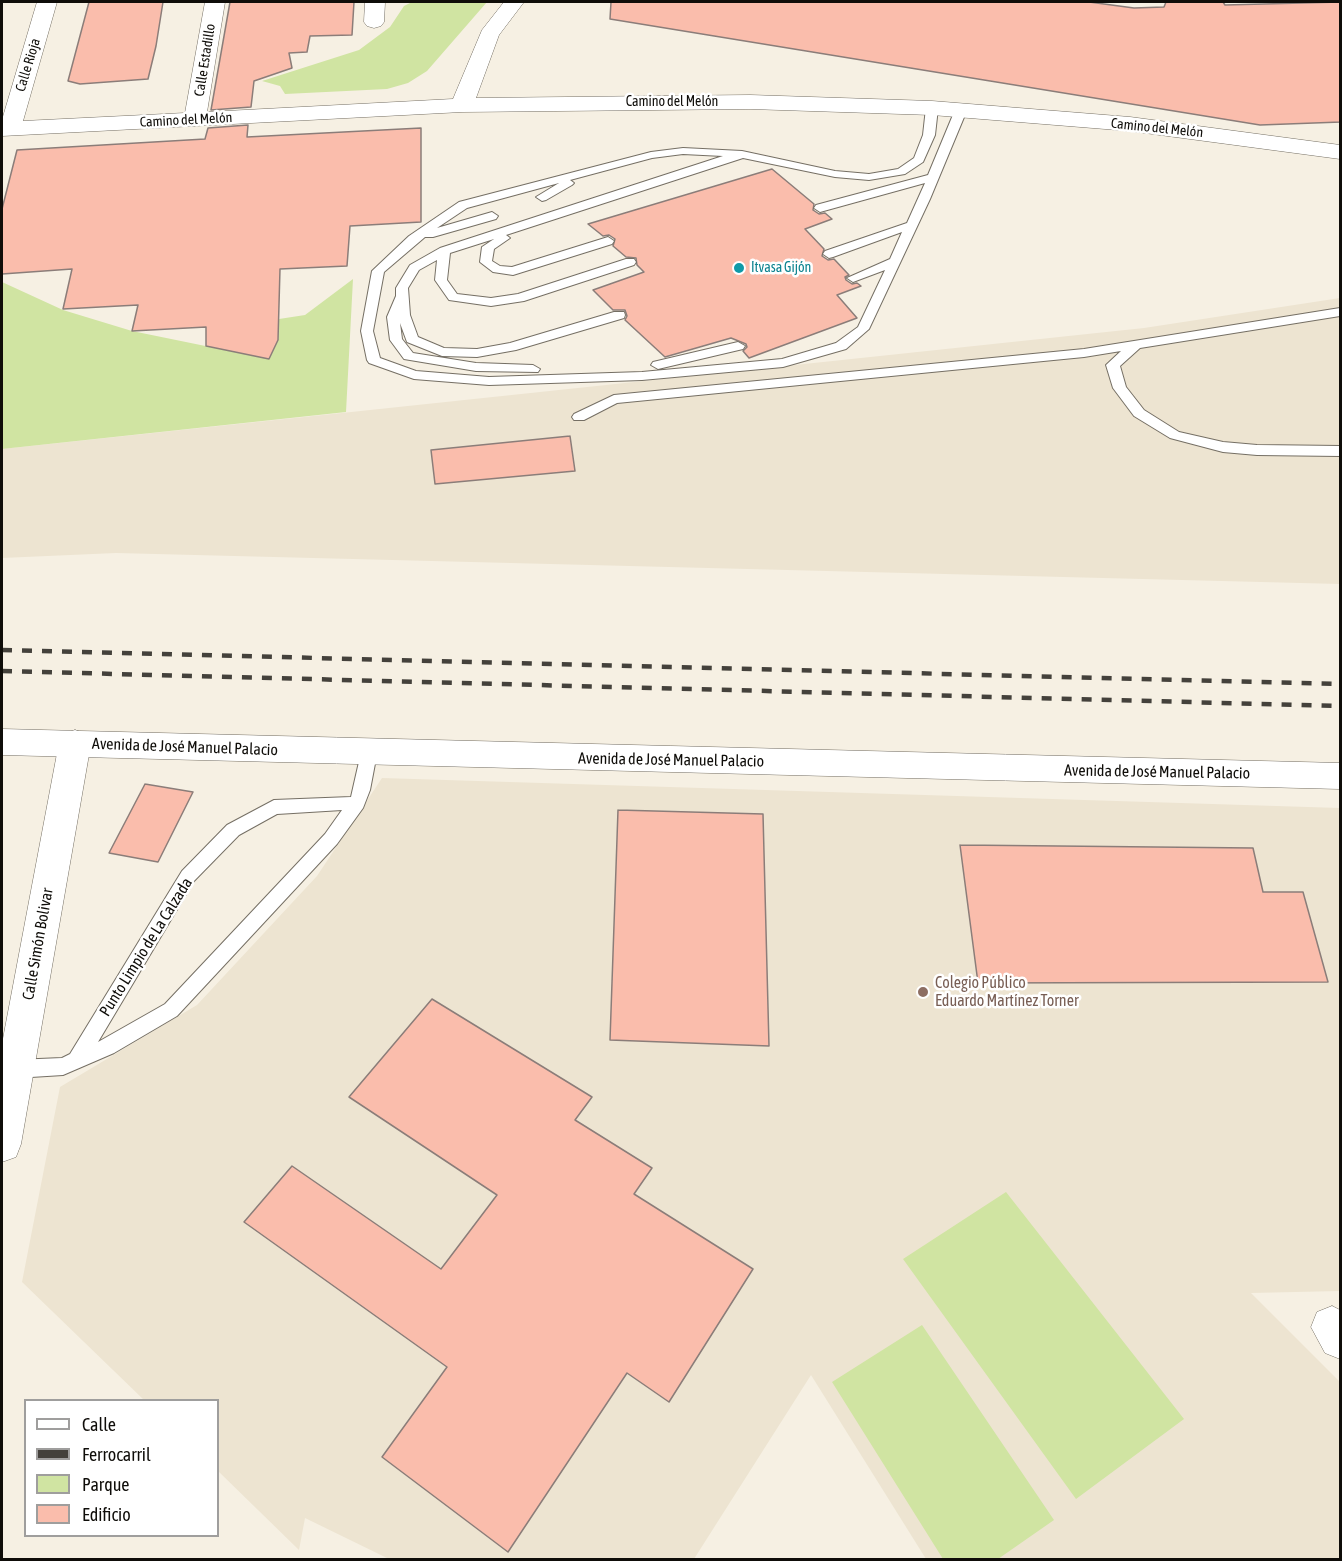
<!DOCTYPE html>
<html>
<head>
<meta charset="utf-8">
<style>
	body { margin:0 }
	#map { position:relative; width:1342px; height:1561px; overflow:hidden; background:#f6f0e3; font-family:"Asap Condensed",sans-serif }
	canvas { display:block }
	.frame { position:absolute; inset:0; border:3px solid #0f0d09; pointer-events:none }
	.legend { position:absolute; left:24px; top:1399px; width:195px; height:138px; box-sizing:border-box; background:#fff; border:2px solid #9f9e9d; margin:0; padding:8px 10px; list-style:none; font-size:18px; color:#0f0d09 }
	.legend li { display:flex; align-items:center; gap:12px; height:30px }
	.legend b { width:30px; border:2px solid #9f9e9d }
</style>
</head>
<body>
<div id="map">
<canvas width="1342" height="1561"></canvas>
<div class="frame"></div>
<ul class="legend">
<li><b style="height:8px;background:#fff"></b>Calle</li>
<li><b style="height:8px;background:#44413b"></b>Ferrocarril</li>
<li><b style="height:16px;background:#d0e4a2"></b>Parque</li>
<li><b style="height:16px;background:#fabdac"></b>Edificio</li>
</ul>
</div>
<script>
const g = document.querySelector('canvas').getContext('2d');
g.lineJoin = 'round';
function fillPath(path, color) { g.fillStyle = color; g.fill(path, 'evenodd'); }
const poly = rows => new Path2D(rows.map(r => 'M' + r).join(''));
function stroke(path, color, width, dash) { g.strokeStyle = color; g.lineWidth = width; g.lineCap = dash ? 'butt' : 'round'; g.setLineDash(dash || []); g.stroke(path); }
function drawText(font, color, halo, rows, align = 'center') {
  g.font = font + ' "Asap Condensed",sans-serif'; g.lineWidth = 5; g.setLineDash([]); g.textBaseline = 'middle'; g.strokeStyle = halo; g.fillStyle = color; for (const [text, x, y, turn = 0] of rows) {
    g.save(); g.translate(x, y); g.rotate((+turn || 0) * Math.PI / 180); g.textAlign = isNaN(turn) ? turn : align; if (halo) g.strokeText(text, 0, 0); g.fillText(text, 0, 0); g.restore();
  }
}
const built = poly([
	[1340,298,1340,584,116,553,2,558,2,449,1144,328],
	[382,778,1340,808,1340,1291,1251,1293,1340,1382,1340,1559,926,1559,811,1375,694,1559,389,1559,305,1518,299,1550,218,1471,218,1400,144,1400,22,1282,60,1087,197,1005,317,876]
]);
const green = poly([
	[412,2,487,2,427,71,408,83,387,89,285,94,280,86,262,81,359,50,390,27,404,6],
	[353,279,346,412,2,449,2,282,63,310,132,331,269,359,278,340,279,319,305,315],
	[1006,1192,1184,1419,1076,1499,903,1259],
	[922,1325,1054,1520,998,1559,943,1559,832,1382]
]);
const building = poly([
	[89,2,163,2,156,46,148,79,80,84,68,81,89,2],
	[230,2,354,2,352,35,310,36,307,52,289,53,292,68,254,81,251,107,211,110,230,2],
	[611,2,1089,2,1134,8,1164,7,1166,2,1223,2,1225,5,1341,2,1341,122,1260,125,751,42,610,19,611,2],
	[248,125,247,137,421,128,421,222,350,226,347,266,280,269,278,340,269,359,206,346,206,327,132,331,138,305,63,309,72,269,2,274,2,209,17,150,205,139,208,128,248,125],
	[772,169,814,204,813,210,819,214,825,213,832,219,805,229,824,249,822,256,828,260,834,259,849,275,845,277,846,280,852,284,857,283,861,286,837,295,857,318,749,358,743,351,747,347,746,344,731,338,665,357,625,320,627,316,625,310,613,310,593,290,644,272,637,265,636,258,626,257,613,246,615,239,609,235,603,236,588,224,772,169],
	[570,436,575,471,435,484,431,450,570,436],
	[145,784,193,792,158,862,109,853,145,784],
	[618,810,763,814,769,1046,610,1040,618,810],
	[960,845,1253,848,1263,892,1303,892,1328,982,978,983,960,845],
	[432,999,592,1097,575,1120,652,1168,634,1194,753,1269,669,1402,627,1373,508,1552,382,1457,447,1367,244,1222,292,1166,441,1269,497,1195,349,1097,432,999]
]);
const service = poly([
	[932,105,938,108,935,135,923,162,905,174,869,180,835,177,743,158,506,235,510,238,494,249,492,261,500,266,512,267,608,237,614,241,612,244,513,275,493,272,480,262,482,247,494,239,450,253,447,280,457,294,491,298,518,294,626,259,634,259,636,262,634,265,524,301,491,306,449,300,435,280,437,260,419,270,408,288,410,315,418,337,444,348,477,349,510,343,614,312,624,312,625,315,624,318,516,350,477,357,442,356,407,342,400,323,402,339,413,353,476,363,533,365,540,369,538,372,476,371,404,359,390,340,387,317,396,296,396,288,410,265,440,248,723,156,683,154,652,158,570,180,574,183,572,185,546,200,542,201,536,197,559,183,467,208,437,228,492,212,498,216,496,219,433,237,425,237,384,272,373,331,380,358,416,371,489,377,642,372,782,359,836,343,858,327,885,270,853,282,847,278,890,259,902,232,833,257,829,258,823,254,825,251,907,223,925,183,820,212,814,208,816,205,928,175,955,110,957,108,965,108,967,110,930,199,869,329,846,349,783,367,642,380,489,385,414,379,369,363,367,360,361,331,372,271,409,236,459,202,651,152,683,148,742,151,835,171,869,174,898,169,914,158,923,135,926,108,932,105],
	[1340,308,1340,316,1140,348,1120,366,1126,387,1144,410,1179,432,1223,442,1257,445,1340,446,1340,456,1257,455,1223,452,1170,438,1134,416,1113,388,1106,365,1121,351,1084,357,617,403,584,420,574,420,572,417,574,414,614,395,1084,349,1340,308],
	[738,342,745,346,743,349,658,369,651,365,653,362,738,342],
	[369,747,375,748,377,753,370,790,363,808,337,844,177,1016,114,1053,63,1075,15,1078,8,1075,6,1069,8,1063,15,1060,62,1058,70,1054,182,871,227,825,274,800,351,797,361,753,363,748,369,747],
	[342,810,325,834,165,1004,98,1042,194,881,239,835,277,814,342,810]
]);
const minor = poly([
	[37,2,57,2,23,121,185,113,205,2,225,2,207,112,453,99,482,30,504,2,524,2,499,35,476,98,750,95,932,101,1130,117,1340,145,1340,159,1130,131,932,115,750,109,462,112,2,136,2,120,37,2],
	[365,2,385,2,384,22,381,26,374,28,367,26,364,22,365,2],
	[75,730,86,734,91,743,21,1144,16,1157,2,1162,2,1044,59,743,64,734,75,730],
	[1332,1306,1340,1310,1340,1359,1325,1353,1311,1327,1317,1312,1332,1306]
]);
const tertiary = poly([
	[2,729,1340,763,1340,789,2,755,2,729]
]);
const rail = poly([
	[2,650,1340,684],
	[2,671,1340,706]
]);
const markers = [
	[739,268,6,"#0f9aa8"],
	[923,992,6,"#8d6e63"]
];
const farStreetnames = [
	["Calle Estadillo",205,60,-81],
	["Calle Rioja",28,65,-73],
	["Camino del Melón",672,102],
	["Camino del Melón",186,120,-3],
	["Camino del Melón",1157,128,6]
];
const farCulturenames = [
	["Itvasa Gijón",751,268]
];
const streetNames = [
	["Avenida de José Manuel Palacio",185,747,2],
	["Avenida de José Manuel Palacio",671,760,1],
	["Avenida de José Manuel Palacio",1157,772,1],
	["Calle Simón Bolivar",38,944,-80],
	["Punto Limpio de La Calzada",146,947,-58]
];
const educationNames = [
	["Colegio Público",935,983],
	["Eduardo Martínez Torner",935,1001]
];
fillPath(built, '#ede4d1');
fillPath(green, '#d0e4a2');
fillPath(building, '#fabdac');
stroke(building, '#8b7d79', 1.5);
stroke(service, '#756f64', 2);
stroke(minor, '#756f64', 1);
stroke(tertiary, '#756f64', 1);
fillPath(service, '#fff');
fillPath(minor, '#fff');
fillPath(tertiary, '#fff');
stroke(rail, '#44413b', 4.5, [10, 10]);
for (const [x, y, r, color] of markers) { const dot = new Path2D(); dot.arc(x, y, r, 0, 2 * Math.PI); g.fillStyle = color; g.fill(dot); stroke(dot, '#fff', 2); }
drawText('14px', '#0f0d09', '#fff', farStreetnames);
drawText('14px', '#0d838f', '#fff', farCulturenames, 'left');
drawText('16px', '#0f0d09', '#fff', streetNames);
drawText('16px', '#785e54', '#fff', educationNames, 'left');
</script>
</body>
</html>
